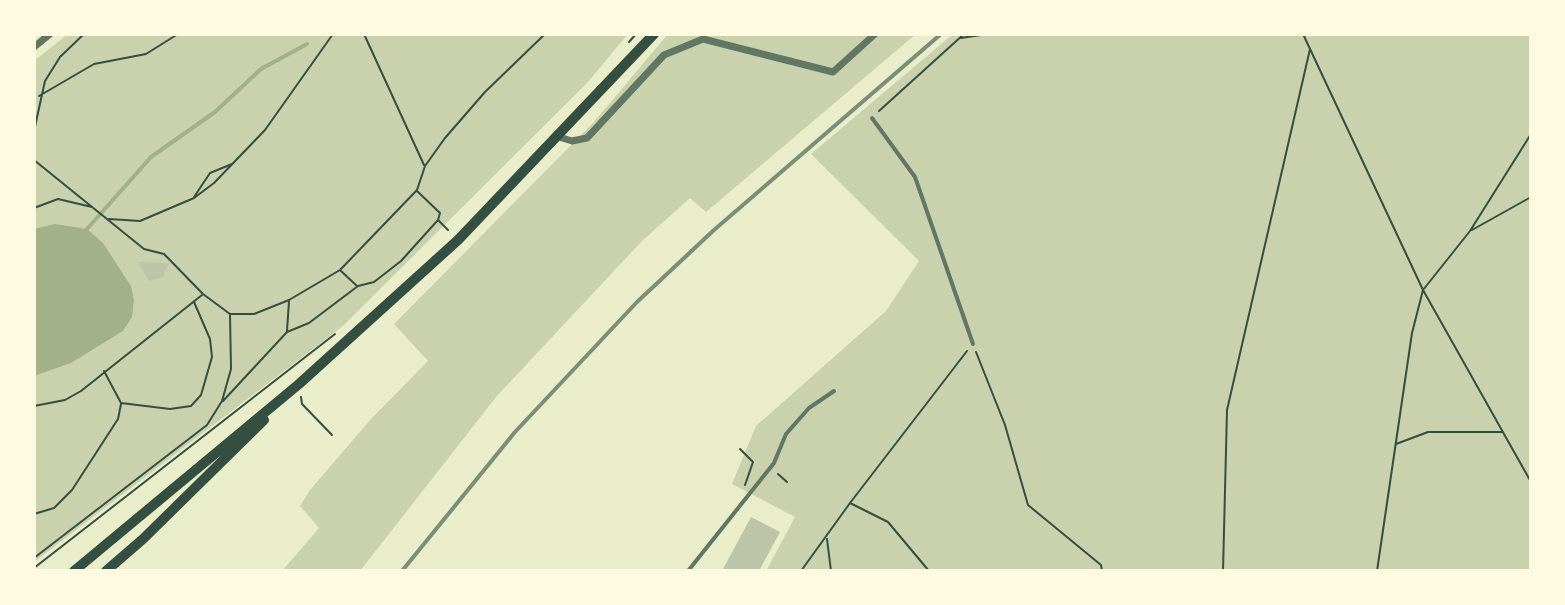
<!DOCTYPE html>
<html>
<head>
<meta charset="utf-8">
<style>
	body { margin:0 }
	#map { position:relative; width:1565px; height:605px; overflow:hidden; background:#e9edc9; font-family:Karla,sans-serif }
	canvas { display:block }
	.frame { position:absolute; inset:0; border:36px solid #fefae0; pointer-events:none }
</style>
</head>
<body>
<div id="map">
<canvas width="1565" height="605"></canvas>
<div class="frame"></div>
</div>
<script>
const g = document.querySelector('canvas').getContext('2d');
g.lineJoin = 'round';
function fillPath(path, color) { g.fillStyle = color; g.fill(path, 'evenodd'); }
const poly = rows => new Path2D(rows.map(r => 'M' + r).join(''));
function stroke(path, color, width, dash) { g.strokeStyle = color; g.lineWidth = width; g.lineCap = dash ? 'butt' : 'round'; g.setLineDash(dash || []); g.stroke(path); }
const green = poly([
	[68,34,628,34,587,83,343,326,34,562,34,61],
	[668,34,916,34,706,212,690,198,642,241,496,397,360,571,282,571,319,528,300,506,310,490,371,419,428,361,394,324,593,123],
	[953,34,1531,34,1531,571,766,571,795,517,732,484,756,426,886,311,919,261,811,154]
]);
const water = poly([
	[55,224,87,229,103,243,131,286,134,300,132,317,123,331,71,363,34,376,34,229]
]);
const stream = poly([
	[87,229,151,157,215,112,261,69,307,44]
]);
const building = poly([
	[138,262,169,263,163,277,149,281],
	[751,517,780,532,759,571,722,571]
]);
const path = poly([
	[364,34,424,165],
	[1303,34,1423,290,1531,482],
	[961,38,988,34],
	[629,42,636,34],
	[39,96,94,64,146,54,178,34],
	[879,111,964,34],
	[34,131,45,81,60,57,84,34],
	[34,160,144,249,164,254,203,294,230,314,254,314,289,300,340,270,417,190,425,166,445,138,485,92,545,34],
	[417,191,440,213,438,220,448,230],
	[194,197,210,173,232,164],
	[34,208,58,199,92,207],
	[109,219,140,221,194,198,214,183,265,130,333,34],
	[1472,230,1531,197],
	[341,271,357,286],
	[287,331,289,301],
	[976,352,1005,425,1028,505,1101,565,1102,571],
	[104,371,121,403,170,409,191,406,201,395,212,357,210,339,194,302],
	[301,397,302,404,332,435],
	[223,401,287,332,309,323,358,286,374,282,401,261,438,220],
	[34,406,65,400,81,391,202,295],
	[1396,444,1428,432,1503,432],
	[740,449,753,462,745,485],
	[778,474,787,482],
	[850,503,967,351],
	[34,514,54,508,72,490,118,419,121,404],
	[827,539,831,571],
	[34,558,207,425,222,401,231,369,230,315],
	[34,568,335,334],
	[801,571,850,503,888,522,929,571],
	[1223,571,1227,410,1310,49],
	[1377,571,1412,333,1423,290,1470,231,1531,134]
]);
const service = poly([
	[872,118,915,177,973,344],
	[688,571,774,463,786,434,809,408,834,391]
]);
const minor = poly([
	[34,47,50,34],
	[559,137,572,141,587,138,664,55,703,39,833,72,875,34]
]);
const secondary = poly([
	[74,571,299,384,458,240,654,34],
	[106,571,143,539,264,420]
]);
const rail = poly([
	[402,571,515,432,637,302,714,230,941,34]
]);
fillPath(green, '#cad2ad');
fillPath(water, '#a3b18a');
stroke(stream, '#a3b18a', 4);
fillPath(building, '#bcc5a7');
stroke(path, '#344e41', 2);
stroke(service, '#617663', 4);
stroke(minor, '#617663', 7);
stroke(secondary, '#344e41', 10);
stroke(rail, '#7c8e77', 4);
</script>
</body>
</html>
